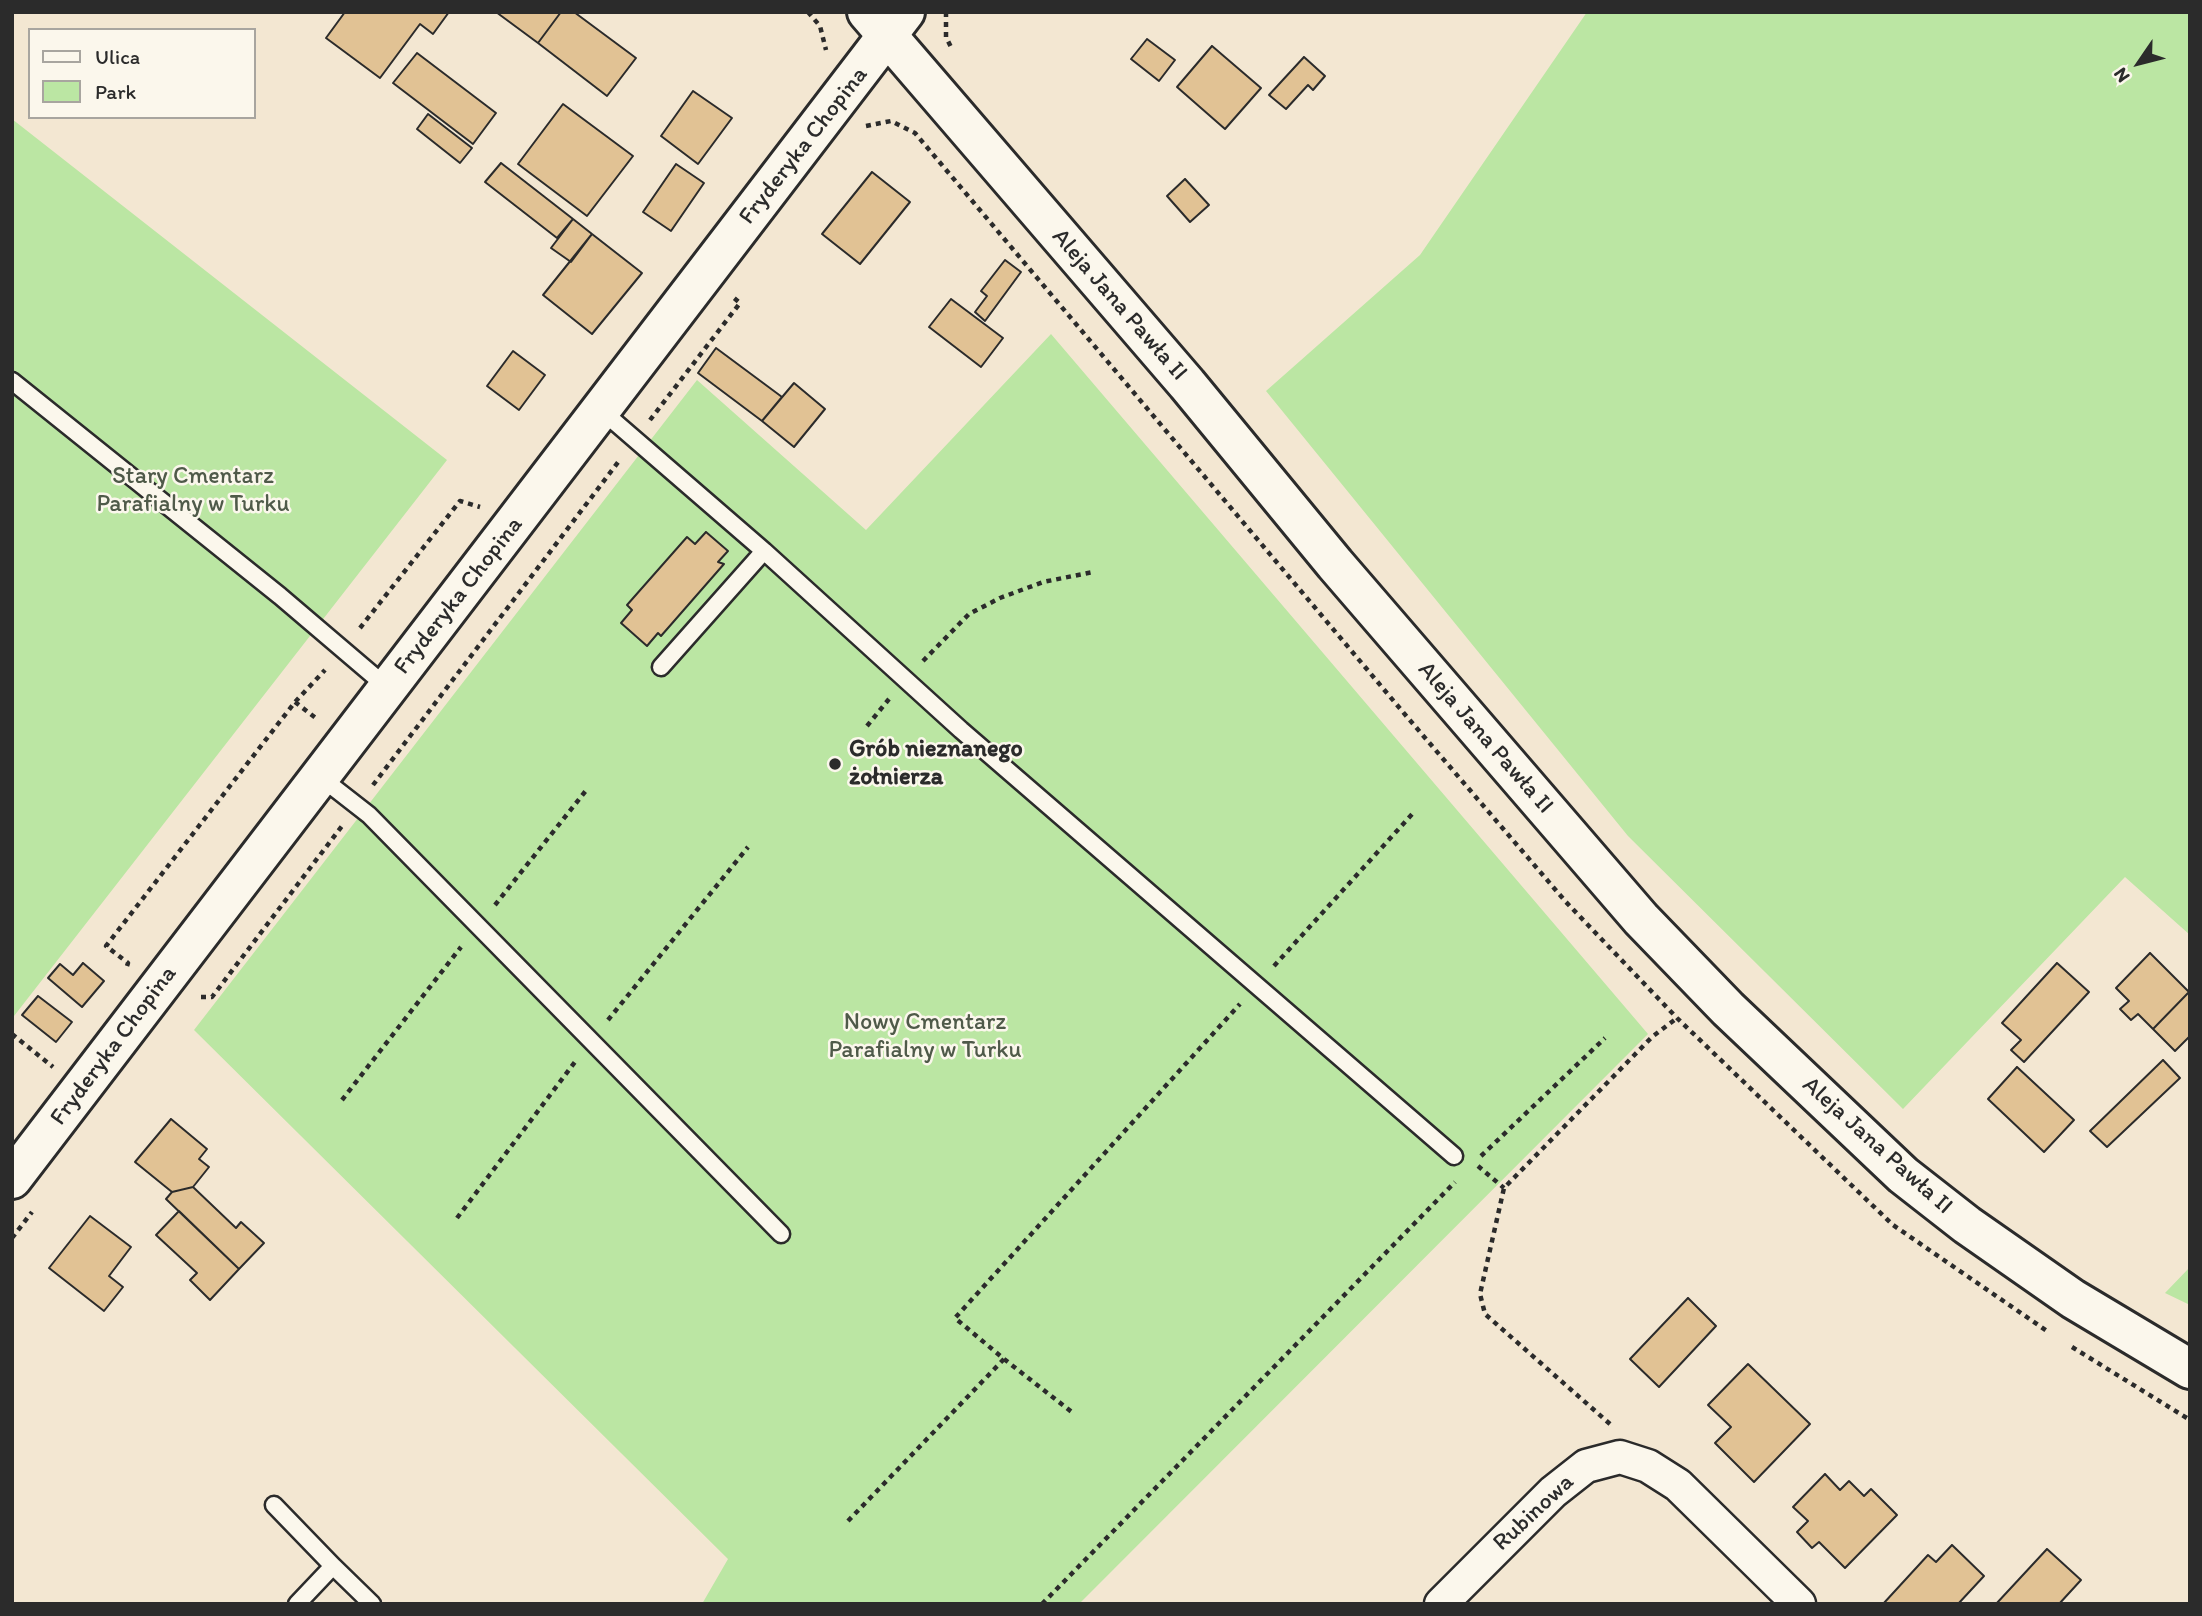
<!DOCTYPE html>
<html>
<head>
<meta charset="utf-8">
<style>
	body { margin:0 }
	#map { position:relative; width:2202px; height:1616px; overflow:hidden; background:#f3e7d2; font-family:Itim,sans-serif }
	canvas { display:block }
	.frame { position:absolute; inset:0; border:14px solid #2b2b2b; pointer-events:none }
	.legend { position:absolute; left:28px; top:28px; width:228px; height:91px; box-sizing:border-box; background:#fbf7ec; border:2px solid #a8a59f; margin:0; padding:9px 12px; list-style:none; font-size:21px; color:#2b2b2b }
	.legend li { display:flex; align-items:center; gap:14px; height:35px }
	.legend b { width:35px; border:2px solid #a8a59f }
	.north { position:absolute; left:2104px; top:28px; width:70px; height:70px; -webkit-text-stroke:5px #fbf7ec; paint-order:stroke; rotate:235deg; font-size:19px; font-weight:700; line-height:28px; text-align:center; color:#2b2b2b }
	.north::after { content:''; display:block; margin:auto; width:24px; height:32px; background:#2b2b2b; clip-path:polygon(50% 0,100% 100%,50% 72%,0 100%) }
</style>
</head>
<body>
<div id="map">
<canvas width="2202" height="1616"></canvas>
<div class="frame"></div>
<ul class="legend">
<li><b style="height:9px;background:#fbf7ec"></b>Ulica</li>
<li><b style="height:19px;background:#bbe6a3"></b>Park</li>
</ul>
<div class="north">N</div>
</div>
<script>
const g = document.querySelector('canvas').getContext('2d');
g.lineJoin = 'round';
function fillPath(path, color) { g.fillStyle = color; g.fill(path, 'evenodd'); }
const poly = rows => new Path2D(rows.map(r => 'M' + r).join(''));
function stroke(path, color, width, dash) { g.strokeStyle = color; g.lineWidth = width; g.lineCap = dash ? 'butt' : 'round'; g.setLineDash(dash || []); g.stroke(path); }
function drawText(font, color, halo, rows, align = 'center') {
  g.font = font + ' Itim,sans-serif'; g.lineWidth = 5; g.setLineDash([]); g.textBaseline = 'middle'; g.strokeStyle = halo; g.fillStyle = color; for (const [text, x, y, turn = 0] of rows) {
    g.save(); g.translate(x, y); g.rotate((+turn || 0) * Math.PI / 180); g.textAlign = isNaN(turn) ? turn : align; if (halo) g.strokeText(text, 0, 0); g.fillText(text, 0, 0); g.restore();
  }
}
const green = poly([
	[1587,12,2190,12,2190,935,2125,877,1903,1109,1628,836,1266,391,1420,255],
	[12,119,447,460,14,1016,12,1014],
	[1051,334,1648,1034,1079,1604,702,1604,728,1559,194,1030,697,380,866,530],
	[2190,1267,2190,1305,2165,1293]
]);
const building = poly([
	[345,12,449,12,433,34,420,24,380,78,326,38,345,12],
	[496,12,561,12,538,43,496,12],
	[561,12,574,12,636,58,607,96,538,43,561,12],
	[1147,39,1175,60,1159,81,1131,59,1147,39],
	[1212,46,1261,88,1225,129,1177,87,1212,46],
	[417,53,496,113,473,144,393,83,417,53],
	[1304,57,1325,76,1313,90,1308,85,1286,109,1269,95,1304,57],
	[693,91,732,118,698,164,661,136,693,91],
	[563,104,633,156,587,216,518,164,563,104],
	[428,114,472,148,460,163,417,129,428,114],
	[501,163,573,219,557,238,485,182,501,163],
	[676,164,704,183,671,231,643,212,676,164],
	[872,172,910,202,860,264,822,234,872,172],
	[1185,179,1209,205,1190,222,1167,196,1185,179],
	[573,219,592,234,571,262,551,248,573,219],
	[592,234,642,273,592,334,543,295,592,234],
	[1005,260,1021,272,985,321,975,312,987,296,981,291,1005,260],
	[951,299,1003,338,981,367,929,327,951,299],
	[716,348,782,397,762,421,698,373,716,348],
	[513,351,545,375,519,410,487,386,513,351],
	[794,383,825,409,794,447,762,421,794,383],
	[706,532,728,551,718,562,724,564,661,636,658,633,647,646,621,623,632,610,627,605,687,537,695,544,706,532],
	[2150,953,2189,992,2153,1029,2138,1014,2131,1020,2120,1009,2129,1001,2116,988,2150,953],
	[83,963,104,981,82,1007,48,978,60,964,73,975,83,963],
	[2057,963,2089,992,2024,1062,2011,1050,2021,1040,2002,1023,2057,963],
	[2189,992,2190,1036,2175,1051,2153,1029,2189,992],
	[38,996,72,1022,56,1042,22,1015,38,996],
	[2163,1060,2180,1078,2107,1147,2090,1131,2163,1060],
	[2017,1067,2074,1120,2044,1152,1988,1099,2017,1067],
	[171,1119,207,1149,199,1159,209,1167,193,1187,172,1192,135,1162,171,1119],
	[193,1187,236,1228,241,1222,264,1243,239,1269,166,1199,172,1192,193,1187],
	[179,1211,239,1269,210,1300,190,1280,197,1273,156,1235,179,1211],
	[90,1216,131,1247,109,1276,123,1287,104,1311,49,1268,90,1216],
	[1688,1298,1716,1326,1659,1387,1630,1359,1688,1298],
	[1748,1364,1810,1424,1754,1482,1715,1443,1731,1427,1708,1405,1748,1364],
	[1825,1474,1840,1490,1849,1481,1864,1496,1871,1489,1897,1515,1845,1568,1819,1542,1812,1548,1797,1532,1808,1521,1793,1507,1825,1474],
	[1952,1545,1984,1576,1958,1604,1883,1604,1928,1555,1936,1562,1952,1545],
	[2047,1549,2081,1580,2059,1604,1996,1604,2047,1549]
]);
const path = poly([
	[808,12,820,26,826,50],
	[946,12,946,37,952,49],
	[866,126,891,121,915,133,1408,718,1566,902,1677,1018,1893,1225,2047,1331],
	[650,420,740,303,734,298],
	[360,628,460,501,480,507],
	[923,661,969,614,1000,598,1043,582,1093,572],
	[295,702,317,719],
	[867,726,889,699],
	[373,785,619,461],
	[495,905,588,788],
	[127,966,128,963,106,946,295,702,325,670],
	[1274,966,1415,811],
	[201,997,212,997,342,826],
	[608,1020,748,847],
	[12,1034,53,1067],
	[342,1100,461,947],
	[1481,1156,1605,1038],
	[1478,1166,1504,1188],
	[457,1218,575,1062],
	[12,1238,32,1212],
	[2072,1347,2190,1420],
	[1004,1359,1073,1413],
	[1610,1424,1485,1314,1480,1294,1504,1188,1652,1037,1677,1018],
	[848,1521,1004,1359,955,1318,1240,1004],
	[1042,1604,1455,1182]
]);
const service = poly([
	[12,381,280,596,388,688],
	[601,410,764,551,961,730,1454,1156],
	[661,667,764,551],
	[319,776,369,815,781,1234],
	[274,1505,333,1566],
	[297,1604,333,1566,372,1604]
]);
const minor = poly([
	[1441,1604,1553,1492,1586,1466,1620,1457,1648,1466,1678,1485,1799,1604]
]);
const tertiary = poly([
	[12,1179,905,12]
]);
const secondary = poly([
	[867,12,1187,384,1335,564,1641,919,1728,1009,1903,1175,1967,1225,2073,1299,2190,1369]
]);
const markers = [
	[835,764,7,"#2b2b2b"]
];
const streetNames = [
	["Fryderyka Chopina",804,146,-52],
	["Aleja Jana Pawła II",1119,305,49],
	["Fryderyka Chopina",459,596,-52],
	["Aleja Jana Pawła II",1485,738,49],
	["Fryderyka Chopina",114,1046,-53],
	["Aleja Jana Pawła II",1877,1146,42],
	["Rubinowa",1534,1513,-43]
];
const parkNames = [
	["Stary Cmentarz",193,477],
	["Parafialny w Turku",193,505],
	["Nowy Cmentarz",925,1023],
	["Parafialny w Turku",925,1051]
];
const poiNames = [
	["Grób nieznanego",849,750],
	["żołnierza",849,778]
];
fillPath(green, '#bbe6a3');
fillPath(building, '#e1c294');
stroke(building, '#2b2b2b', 2);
stroke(service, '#2b2b2b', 21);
stroke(minor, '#2b2b2b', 37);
stroke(tertiary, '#2b2b2b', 44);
stroke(secondary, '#2b2b2b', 44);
stroke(path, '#2b2b2b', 4.5, [5, 5]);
stroke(service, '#fbf7ec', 16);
stroke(minor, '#fbf7ec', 32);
stroke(tertiary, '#fbf7ec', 38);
stroke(secondary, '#fbf7ec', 38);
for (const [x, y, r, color] of markers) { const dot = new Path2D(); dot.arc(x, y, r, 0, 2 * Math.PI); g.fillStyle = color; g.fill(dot); stroke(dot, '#fbf7ec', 2.5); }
drawText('24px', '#2b2b2b', '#fbf7ec', streetNames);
drawText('24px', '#4f5a49', '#fbf7ec', parkNames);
drawText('bold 24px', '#2b2b2b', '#fbf7ec', poiNames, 'left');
</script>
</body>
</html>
